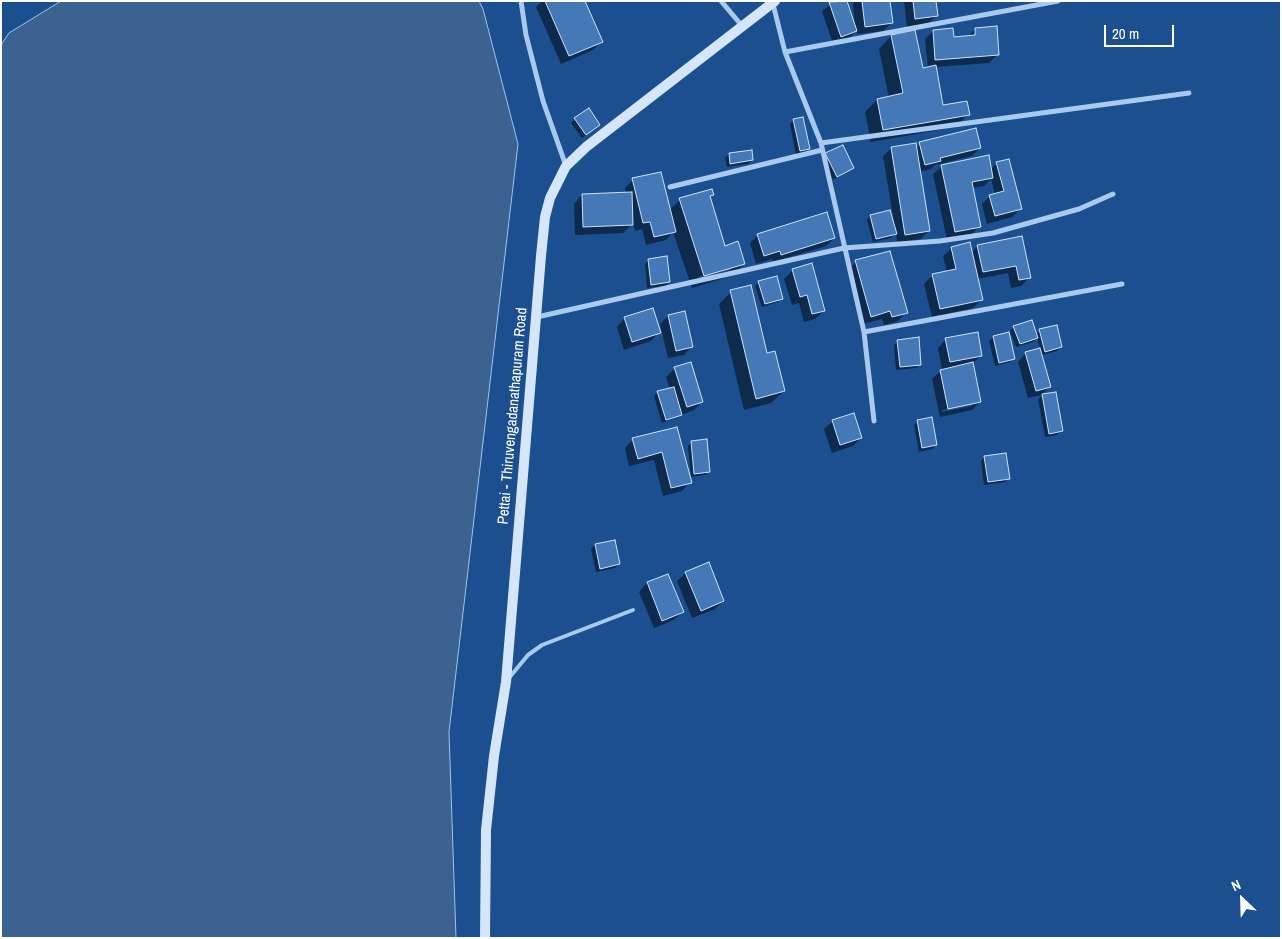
<!DOCTYPE html>
<html>
<head>
<meta charset="utf-8">
<style>
	body { margin:0 }
	#map { position:relative; width:1282px; height:939px; overflow:hidden; background:#1b4f8f; font-family:"Archivo Narrow",sans-serif }
	canvas { display:block }
	.frame { position:absolute; inset:0; border:2px solid #fff; pointer-events:none }
	.north { position:absolute; left:1217px; top:874px; width:50px; height:50px; -webkit-text-stroke:4px #1b4f8f; paint-order:stroke; rotate:336deg; font-size:14px; font-weight:700; line-height:20px; text-align:center; color:#fff }
	.north::after { content:''; display:block; margin:auto; width:18px; height:22px; background:#fff; clip-path:polygon(50% 0,100% 100%,50% 72%,0 100%) }
	.scale { position:absolute; left:1104px; top:25px; width:70px; height:22px; box-sizing:border-box; border:2px solid #fff; border-top:0; padding-left:6px; font-size:15px; line-height:18px; white-space:nowrap; color:#fff; -webkit-text-stroke:4px #1b4f8f; paint-order:stroke }
</style>
</head>
<body>
<div id="map">
<canvas width="1282" height="939"></canvas>
<div class="frame"></div>
<div class="north">N</div>
<div class="scale">20 m</div>
</div>
<script>
const g = document.querySelector('canvas').getContext('2d');
g.lineJoin = 'round';
function fillPath(path, color) { g.fillStyle = color; g.fill(path, 'evenodd'); }
const poly = rows => new Path2D(rows.map(r => 'M' + r).join(''));
function stroke(path, color, width, dash) { g.strokeStyle = color; g.lineWidth = width; g.lineCap = dash ? 'butt' : 'round'; g.setLineDash(dash || []); g.stroke(path); }
function drawText(font, color, halo, rows, align = 'center') {
  g.font = font + ' "Archivo Narrow",sans-serif'; g.lineWidth = 5; g.setLineDash([]); g.textBaseline = 'middle'; g.strokeStyle = halo; g.fillStyle = color; for (const [text, x, y, turn = 0] of rows) {
    g.save(); g.translate(x, y); g.rotate((+turn || 0) * Math.PI / 180); g.textAlign = isNaN(turn) ? turn : align; if (halo) g.strokeText(text, 0, 0); g.fillText(text, 0, 0); g.restore();
  }
}
const water = poly([
	[61,1,479,1,483,9,518,144,449,732,456,938,1,938,1,45,9,33,61,1]
]);
const shadow = poly([
	[542,1,584,1,601,42,593,50,561,64,536,7],
	[835,1,846,1,855,29,853,3,855,1,888,1,891,23,883,31,857,34,857,30,848,39,833,44,822,11],
	[904,1,935,1,936,16,928,24,907,27],
	[975,29,998,54,989,63,935,67,942,107,968,114,956,127,871,142,865,112,877,100,889,98,879,49,891,36,922,69,928,68,925,39,933,31,953,39,967,38],
	[575,119,599,125,582,138,571,123],
	[794,120,809,149,805,153,796,155,790,124],
	[920,144,980,148,972,156,935,165,931,169,919,172,929,231,920,239,897,243,896,233,891,238,873,242,867,220,870,216,894,222,883,156,892,148,916,148],
	[729,154,752,160,748,164,727,167,725,158],
	[826,154,852,168,833,180,822,158],
	[997,163,1021,208,1012,217,987,224,982,204,990,196,995,195,991,179,984,186,972,188,979,226,971,235,947,240,933,174,942,166,990,170],
	[633,180,669,210,680,200,712,194,710,197,724,247,744,264,731,276,692,288,673,232,666,240,646,245,642,229,635,231,633,223,623,233,575,235,574,204,582,195,626,194,625,188],
	[731,267,731,270,699,279,698,277],
	[758,235,834,238,826,246,773,262,772,259,756,264,750,243],
	[1021,237,1029,278,1021,286,1011,288,1008,273,977,279,981,300,973,308,932,317,924,284,933,275,947,272,943,256,952,248,971,253,978,246],
	[649,260,669,282,665,286,647,288,645,264],
	[856,262,906,312,898,321,884,325,882,319,863,324,848,270],
	[793,270,824,311,815,319,804,322,799,303,792,305,784,279],
	[759,282,782,298,778,302,762,307,755,286],
	[731,292,766,354,784,391,771,403,744,410,719,304],
	[668,316,692,346,684,355,668,358,660,324],
	[625,318,659,332,651,341,624,350,617,327],
	[1014,327,1035,335,1040,331,1061,347,1057,351,1041,355,1050,386,1042,395,1028,398,1018,362,1026,353,1040,349,1037,337,1033,342,1016,347,1010,331],
	[1008,334,1014,358,1010,362,995,366,989,341,993,337],
	[946,339,981,356,972,364,980,402,972,410,940,417,932,379,942,370,938,348],
	[972,403,972,406,942,412,942,410],
	[898,341,920,364,916,368,896,370,894,345],
	[675,368,702,401,694,410,662,423,654,396,658,392,670,389,666,377],
	[1054,393,1061,431,1057,435,1045,437,1038,399,1042,396],
	[833,421,861,438,853,446,832,453,824,429],
	[918,421,936,445,932,449,919,452,914,425],
	[676,428,690,482,682,491,663,496,654,460,629,466,625,448,633,439],
	[692,442,709,472,705,475,691,477,688,446],
	[984,457,1009,478,1005,482,984,485,981,461],
	[614,541,619,564,615,568,596,572,591,549,595,545],
	[686,573,723,601,715,609,692,618,677,581],
	[668,575,682,612,674,620,654,628,639,592,647,583]
]);
const building = poly([
	[545,1,585,1,603,42,569,56,545,1],
	[847,1,857,31,841,37,829,2,847,1],
	[862,1,890,1,893,23,865,27,862,1],
	[913,1,936,1,938,16,915,19,913,1],
	[997,26,999,55,935,60,933,30,953,28,954,37,975,35,975,28,997,26],
	[915,30,923,68,936,65,943,105,967,101,970,115,883,130,877,99,903,93,891,35,915,30],
	[589,108,600,125,586,135,574,118,589,108],
	[803,117,810,149,800,151,793,119,803,117],
	[976,128,981,148,940,158,941,161,925,165,919,142,976,128],
	[916,143,930,231,905,235,891,147,916,143],
	[843,145,854,168,837,177,825,153,843,145],
	[752,150,753,160,730,164,729,153,752,150],
	[989,155,993,178,972,182,981,227,955,232,941,165,989,155],
	[1009,159,1022,209,995,216,989,195,1004,191,996,162,1009,159],
	[661,172,676,232,654,237,650,222,643,223,632,178,661,172],
	[712,189,714,195,710,196,725,246,738,241,745,264,704,276,679,198,712,189],
	[632,192,633,225,583,227,582,194,632,192],
	[890,210,897,234,876,239,870,215,890,210],
	[827,212,835,238,781,255,780,251,764,256,757,234,827,212],
	[1022,236,1031,278,1019,280,1016,266,983,272,977,245,1022,236],
	[970,242,983,300,940,309,932,274,956,269,951,247,970,242],
	[890,251,908,313,892,317,890,311,871,317,855,260,890,251],
	[667,256,670,282,651,285,648,259,667,256],
	[812,263,825,311,812,314,807,295,800,297,792,269,812,263],
	[777,276,783,299,765,304,758,281,777,276],
	[751,285,767,353,775,351,785,391,756,399,730,290,751,285],
	[653,308,661,333,632,342,624,317,653,308],
	[685,311,693,347,676,351,668,315,685,311],
	[1032,320,1038,338,1020,344,1013,326,1032,320],
	[1057,325,1062,347,1045,352,1039,329,1057,325],
	[978,332,982,356,950,362,945,338,978,332],
	[1009,332,1015,359,999,363,993,336,1009,332],
	[919,337,921,365,900,367,897,340,919,337],
	[1040,348,1051,387,1036,391,1025,352,1040,348],
	[691,362,703,402,687,407,674,367,691,362],
	[973,362,981,402,948,409,940,370,973,362],
	[674,387,682,415,666,420,657,391,674,387],
	[1056,392,1063,431,1049,434,1042,394,1056,392],
	[854,413,862,438,840,445,832,420,854,413],
	[932,417,937,445,922,448,917,420,932,417],
	[677,427,692,483,671,488,662,452,638,459,632,438,677,427],
	[707,439,710,472,694,474,691,441,707,439],
	[1006,453,1010,479,988,482,984,456,1006,453],
	[615,540,620,564,600,569,595,544,615,540],
	[709,562,724,601,701,611,685,572,709,562],
	[668,574,684,612,662,621,647,582,668,574]
]);
const service = poly([
	[509,678,528,655,542,645,633,610]
]);
const minor = poly([
	[521,1,526,35,543,101,566,166],
	[721,1,743,27],
	[773,4,785,52,821,143,864,332,874,421],
	[785,52,1058,1],
	[821,143,1189,93],
	[670,187,822,150],
	[537,317,844,248,940,241,993,233,1079,209,1113,194],
	[864,332,1122,284]
]);
const secondary = poly([
	[485,938,486,830,494,756,506,682,541,256,545,217,550,198,566,166,586,147,775,1]
]);
const streetNames = [
	["Pettai - Thiruvengadanathapuram Road",513,416,-85]
];
fillPath(water, '#3c6290');
stroke(water, '#9cc4f0', 1);
fillPath(shadow, '#0007');
fillPath(building, '#4478b7');
stroke(building, '#cfe3fa', 1);
stroke(service, '#a9c9ee', 4);
stroke(minor, '#a9c9ee', 5);
stroke(secondary, '#d6e6fa', 10);
drawText('15px', '#fff', '#1b4f8f', streetNames);
</script>
</body>
</html>
